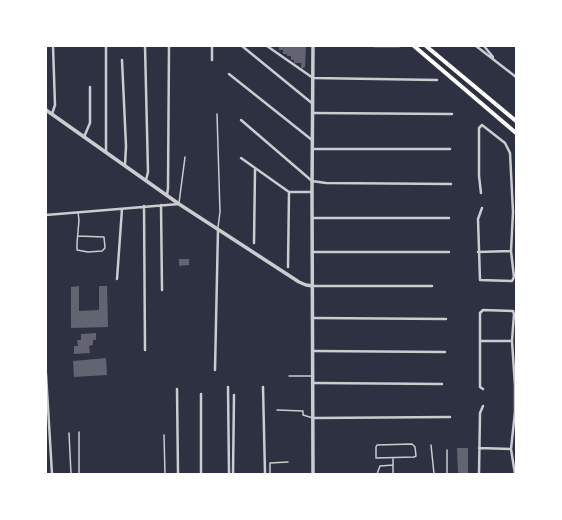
<!DOCTYPE html>
<html>
<head>
<meta charset="utf-8">
<style>
	body { margin:0 }
	#map { position:relative; width:562px; height:520px; overflow:hidden; background:#2d3142; font-family:Overpass,sans-serif }
	canvas { display:block }
	.frame { position:absolute; inset:0; border:47px solid #fff; pointer-events:none }
</style>
</head>
<body>
<div id="map">
<canvas width="562" height="520"></canvas>
<div class="frame"></div>
</div>
<script>
const g = document.querySelector('canvas').getContext('2d');
g.lineJoin = 'round';
function fillPath(path, color) { g.fillStyle = color; g.fill(path, 'evenodd'); }
const poly = rows => new Path2D(rows.map(r => 'M' + r).join(''));
function stroke(path, color, width, dash) { g.strokeStyle = color; g.lineWidth = width; g.lineCap = dash ? 'butt' : 'round'; g.setLineDash(dash || []); g.stroke(path); }
const building = poly([
	[279,46,306,46,305,67,301,69,301,63,294,63,294,60,291,60,291,56,287,56,287,54,283,54,283,50,279,50],
	[179,259,189,259,189,265,179,266],
	[79,286,79,311,99,310,99,286,107,286,108,327,71,328,71,287],
	[96,333,96,340,93,340,93,345,89,346,90,353,74,354,74,346,78,346,77,340,81,340,81,334],
	[106,358,107,375,74,377,73,361],
	[457,448,468,448,468,474,458,474]
]);
const service = poly([
	[217,114,220,212,218,227],
	[179,203,185,157],
	[78,236,104,237,105,248,102,251,88,252,77,250,77,243,79,220,78,212],
	[289,376,313,376],
	[277,410,303,411,303,415,313,418],
	[69,433,71,474],
	[164,435,165,474],
	[412,444,415,447,416,456,414,457,376,458,376,447,377,445,412,444],
	[431,445,434,474],
	[447,450,447,474],
	[393,458,393,474],
	[79,474,79,432],
	[270,474,270,463,288,462],
	[377,474,380,466,393,465]
]);
const minor = poly([
	[145,46,148,172,146,180],
	[242,46,313,104],
	[267,46,313,78,437,80],
	[374,46,399,46],
	[476,46,516,77],
	[484,46,493,57],
	[122,60,126,146,125,165],
	[212,60,212,46],
	[229,74,312,140],
	[313,113,452,114],
	[52,114,55,105,53,46],
	[241,120,312,181,326,183,451,184],
	[84,137,90,123,90,87],
	[313,149,450,149],
	[106,152,106,46],
	[241,158,289,192,312,192],
	[481,193,479,176,479,128,482,125,505,143,510,153,513,212,511,251,514,277,512,281,480,280,478,219,482,208],
	[167,195,168,188,169,46],
	[161,205,162,290],
	[144,206,145,350],
	[46,215,179,204],
	[312,218,449,218],
	[254,243,255,170],
	[312,252,449,252],
	[478,252,511,251],
	[288,267,289,192],
	[117,279,122,209],
	[313,286,432,286],
	[314,318,446,319],
	[480,341,512,341],
	[314,351,445,352],
	[215,370,218,229],
	[46,374,52,474],
	[314,383,442,384],
	[228,387,229,474],
	[263,387,265,474],
	[177,389,178,474],
	[483,389,480,387,480,313,483,310,513,311,514,314,512,341,515,386,515,412,511,449,515,474],
	[201,394,201,474],
	[314,418,450,417],
	[479,448,511,449],
	[233,474,234,395],
	[479,474,480,413,483,406]
]);
const tertiary = poly([
	[313,46,312,192,313,474],
	[46,110,179,204,299,282,306,285,313,286]
]);
const secondary = poly([
	[414,46,516,133],
	[426,46,516,121]
]);
fillPath(building, '#626471');
stroke(service, '#caccd0', 1.5);
stroke(minor, '#caccd0', 2.5);
stroke(tertiary, '#caccd0', 3.5);
stroke(secondary, '#fff', 4);
</script>
</body>
</html>
